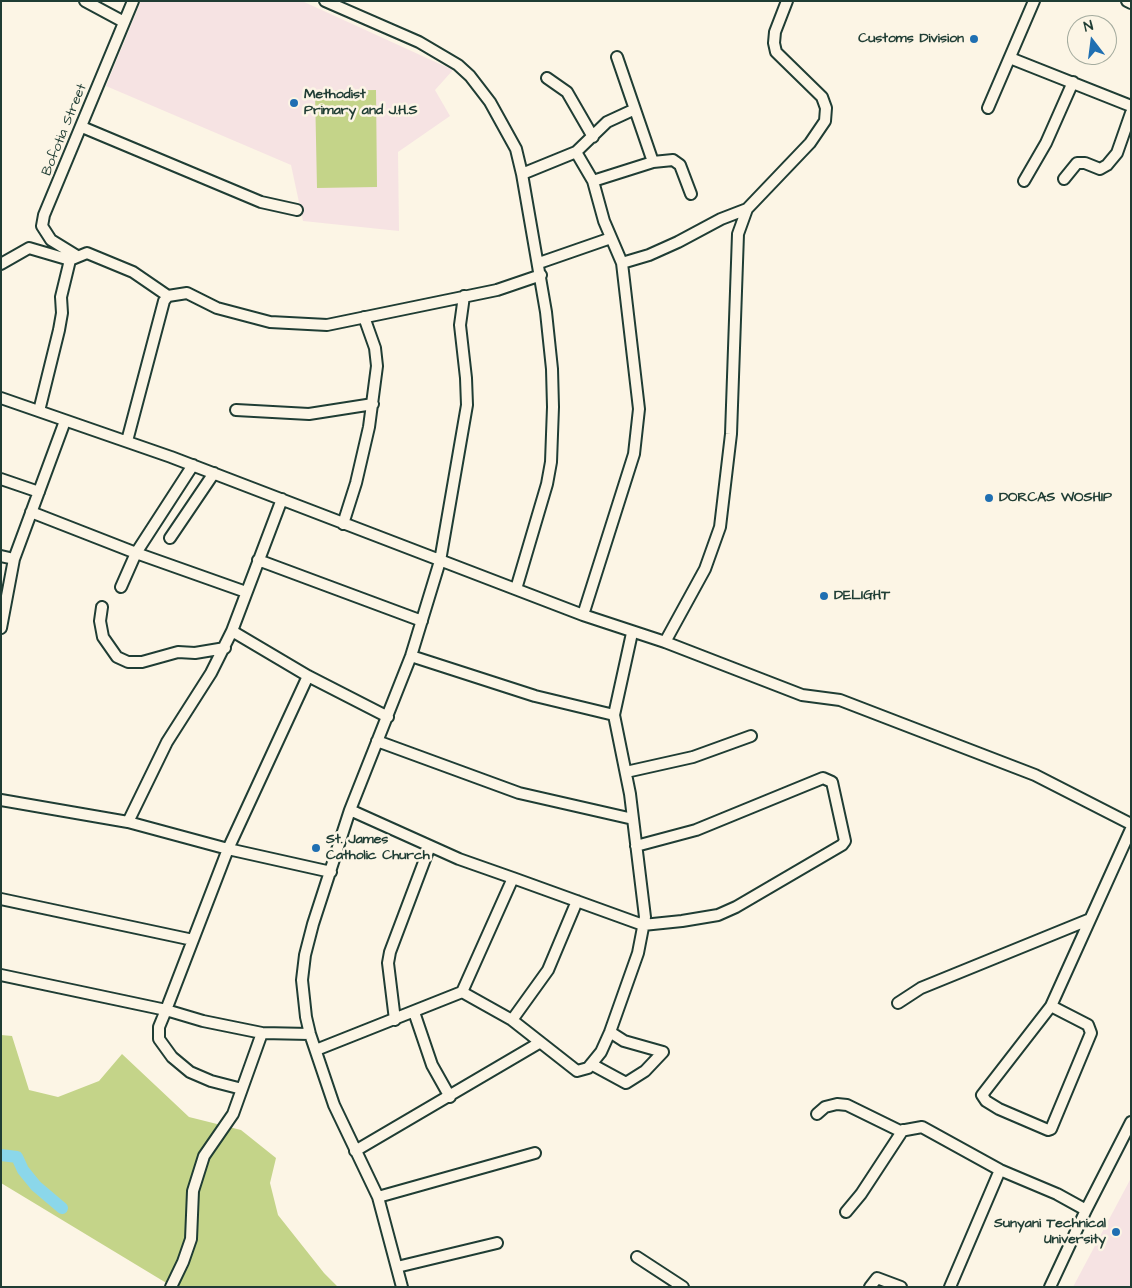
<!DOCTYPE html>
<html>
<head>
<meta charset="utf-8">
<style>
	body { margin:0 }
	#map { position:relative; width:1132px; height:1288px; overflow:hidden; background:#fcf5e5; font-family:"Architects Daughter",sans-serif }
	canvas { display:block }
	.frame { position:absolute; inset:0; border:2px solid #1f3d34; pointer-events:none }
	.north { position:absolute; left:1067px; top:15px; width:50px; height:50px; box-sizing:border-box; background:#fcf5e5; border:1px solid #a4ab9e; border-radius:50%; rotate:345deg; font-size:14px; font-weight:700; line-height:20px; text-align:center; color:#1f3d34 }
	.north::after { content:''; display:block; margin:auto; width:18px; height:22px; background:#1f6fb2; clip-path:polygon(50% 0,100% 100%,50% 72%,0 100%) }
</style>
</head>
<body>
<div id="map">
<canvas width="1132" height="1288"></canvas>
<div class="frame"></div>
<div class="north">N</div>
</div>
<script>
const g = document.querySelector('canvas').getContext('2d');
g.lineJoin = 'round';
function fillPath(path, color) { g.fillStyle = color; g.fill(path, 'evenodd'); }
const poly = rows => new Path2D(rows.map(r => 'M' + r).join(''));
function stroke(path, color, width, dash) { g.strokeStyle = color; g.lineWidth = width; g.lineCap = dash ? 'butt' : 'round'; g.setLineDash(dash || []); g.stroke(path); }
function drawText(font, color, halo, rows, align = 'center') {
  g.font = font + ' "Architects Daughter",sans-serif'; g.lineWidth = 5; g.setLineDash([]); g.textBaseline = 'middle'; g.strokeStyle = halo; g.fillStyle = color; for (const [text, x, y, turn = 0] of rows) {
    g.save(); g.translate(x, y); g.rotate((+turn || 0) * Math.PI / 180); g.textAlign = isNaN(turn) ? turn : align; if (halo) g.strokeText(text, 0, 0); g.fillText(text, 0, 0); g.restore();
  }
}
const built = poly([
	[141,1,302,1,453,70,435,90,450,116,398,152,399,231,303,221,291,165,106,86],
	[1131,1178,1131,1287,1073,1287]
]);
const green = poly([
	[376,90,377,187,317,188,315,91],
	[1,1035,12,1036,29,1090,58,1097,99,1081,122,1054,189,1117,241,1130,276,1158,270,1183,278,1215,324,1273,338,1287,173,1287,1,1183]
]);
const river = poly([
	[1,1155,17,1157,23,1170,36,1186,62,1208]
]);
const minor = poly([
	[85,1,124,22],
	[325,1,419,42,458,65,470,76,490,102,516,149,522,174,546,312,552,369,553,407,551,462,547,484,516,589],
	[1127,1,1131,3],
	[617,57,653,162],
	[1010,58,1131,106],
	[547,78,567,92,593,137],
	[988,108,1034,1],
	[82,127,261,202,297,210],
	[576,152,593,181,604,221,622,263,639,409,634,454,583,615],
	[522,174,576,152,607,122,633,110],
	[1064,179,1077,163,1085,163,1100,169,1107,165,1117,153,1131,113],
	[593,181,653,162,673,160,680,165,691,194],
	[1024,181,1046,143,1073,82],
	[77,256,51,240,42,226,44,215,133,1],
	[539,263,611,238],
	[622,263,649,255,678,242,721,219,747,209],
	[1,264,29,248,70,260],
	[1,398,171,457,583,615,665,642,802,695,840,700,1035,775,1131,824],
	[236,410,309,414,373,404],
	[39,411,59,330,62,313,61,297,70,260,87,253,133,272,168,296],
	[127,441,164,301,168,296,187,293,217,308,270,322,327,325,497,290,541,275],
	[1,479,39,492],
	[282,499,232,631,308,676,388,717],
	[31,512,136,553,246,592],
	[343,524,356,483,369,427,377,366,375,348,364,317],
	[170,538,214,473],
	[1,556,14,559],
	[258,560,422,621],
	[121,587,136,553,193,465],
	[102,607,100,621,103,637,117,657,128,662,142,662,178,652,195,653,225,648],
	[1,628,14,559,65,421],
	[665,642,705,569,720,527,731,434,738,234,747,209,810,143,825,121,826,108,822,97,776,52,774,43,775,32,787,1],
	[411,656,535,696,614,715],
	[308,676,228,849,331,872],
	[377,741,519,793,633,819],
	[626,772,693,757,751,736],
	[1,800,128,822,228,849,166,1010,1,975],
	[350,810,459,859,513,878],
	[128,822,167,742,211,673,232,631],
	[1,899,193,940],
	[462,992,512,1020,577,1071,588,1068,601,1052,610,1032,638,953,645,917,630,794,614,715,632,633],
	[898,1003,921,988,1088,920],
	[1051,1006,1088,1025,1091,1033,1051,1129,1048,1130,999,1109,986,1101,982,1095,1051,1006,1131,829],
	[414,1012,432,1065,450,1097],
	[395,1020,388,963,390,952,430,846],
	[512,1020,548,970,577,901],
	[610,1032,624,1041,663,1052],
	[316,1050,462,992,513,878,643,925,682,921,718,915,736,907,842,845,845,841,832,782,823,778,696,830,636,846],
	[591,1064,626,1083,645,1071,663,1052],
	[242,1089,211,1081,190,1072,172,1057,159,1039,159,1027,166,1010,203,1021,262,1033,310,1034],
	[817,1114,825,1107,837,1104,847,1105,900,1131,922,1127,1000,1170,1057,1194,1086,1210],
	[355,1151,539,1043],
	[378,1197,535,1153],
	[846,1212,861,1194,903,1130],
	[637,1257,683,1287],
	[397,1267,497,1243],
	[171,1287,183,1262,191,1239,193,1191,204,1156,233,1114,262,1033],
	[402,1287,378,1197,334,1105,310,1034,306,1017,302,980,305,955,313,924,350,810,411,656,440,561,467,405,466,378,460,325,464,296],
	[870,1287,877,1278,901,1287],
	[950,1287,1000,1170],
	[1050,1287,1086,1210,1131,1122]
]);
const markers = [
	[974,39,5,"#1f6fb2"],
	[294,103,5,"#1f6fb2"],
	[989,498,5,"#1f6fb2"],
	[824,596,5,"#1f6fb2"],
	[316,848,5,"#1f6fb2"],
	[1116,1232,5,"#1f6fb2"]
];
const poiNames = [
	["Customs Division",964,39,"right"],
	["Methodist",304,95],
	["Primary and J.H.S",304,111],
	["DORCAS WOSHIP",999,498],
	["DELIGHT",834,596],
	["St. James",326,840],
	["Catholic Church",326,856],
	["Sunyani Technical",1106,1224,"right"],
	["University",1106,1240,"right"]
];
const streetNames = [
	["Bofotia Street",65,130,-68]
];
fillPath(built, '#f6e3e3');
fillPath(green, '#c4d489');
stroke(river, '#8bd7ea', 12);
stroke(minor, '#1f3d34', 14);
stroke(minor, '#fcf5e5', 10);
for (const [x, y, r, color] of markers) { const dot = new Path2D(); dot.arc(x, y, r, 0, 2 * Math.PI); g.fillStyle = color; g.fill(dot); stroke(dot, '#fcf5e5', 2); }
drawText('bold 14px', '#1f3d34', '#fcf5e5', poiNames, 'left');
drawText('14px', '#1f3d34', '#fcf5e5', streetNames);
</script>
</body>
</html>
